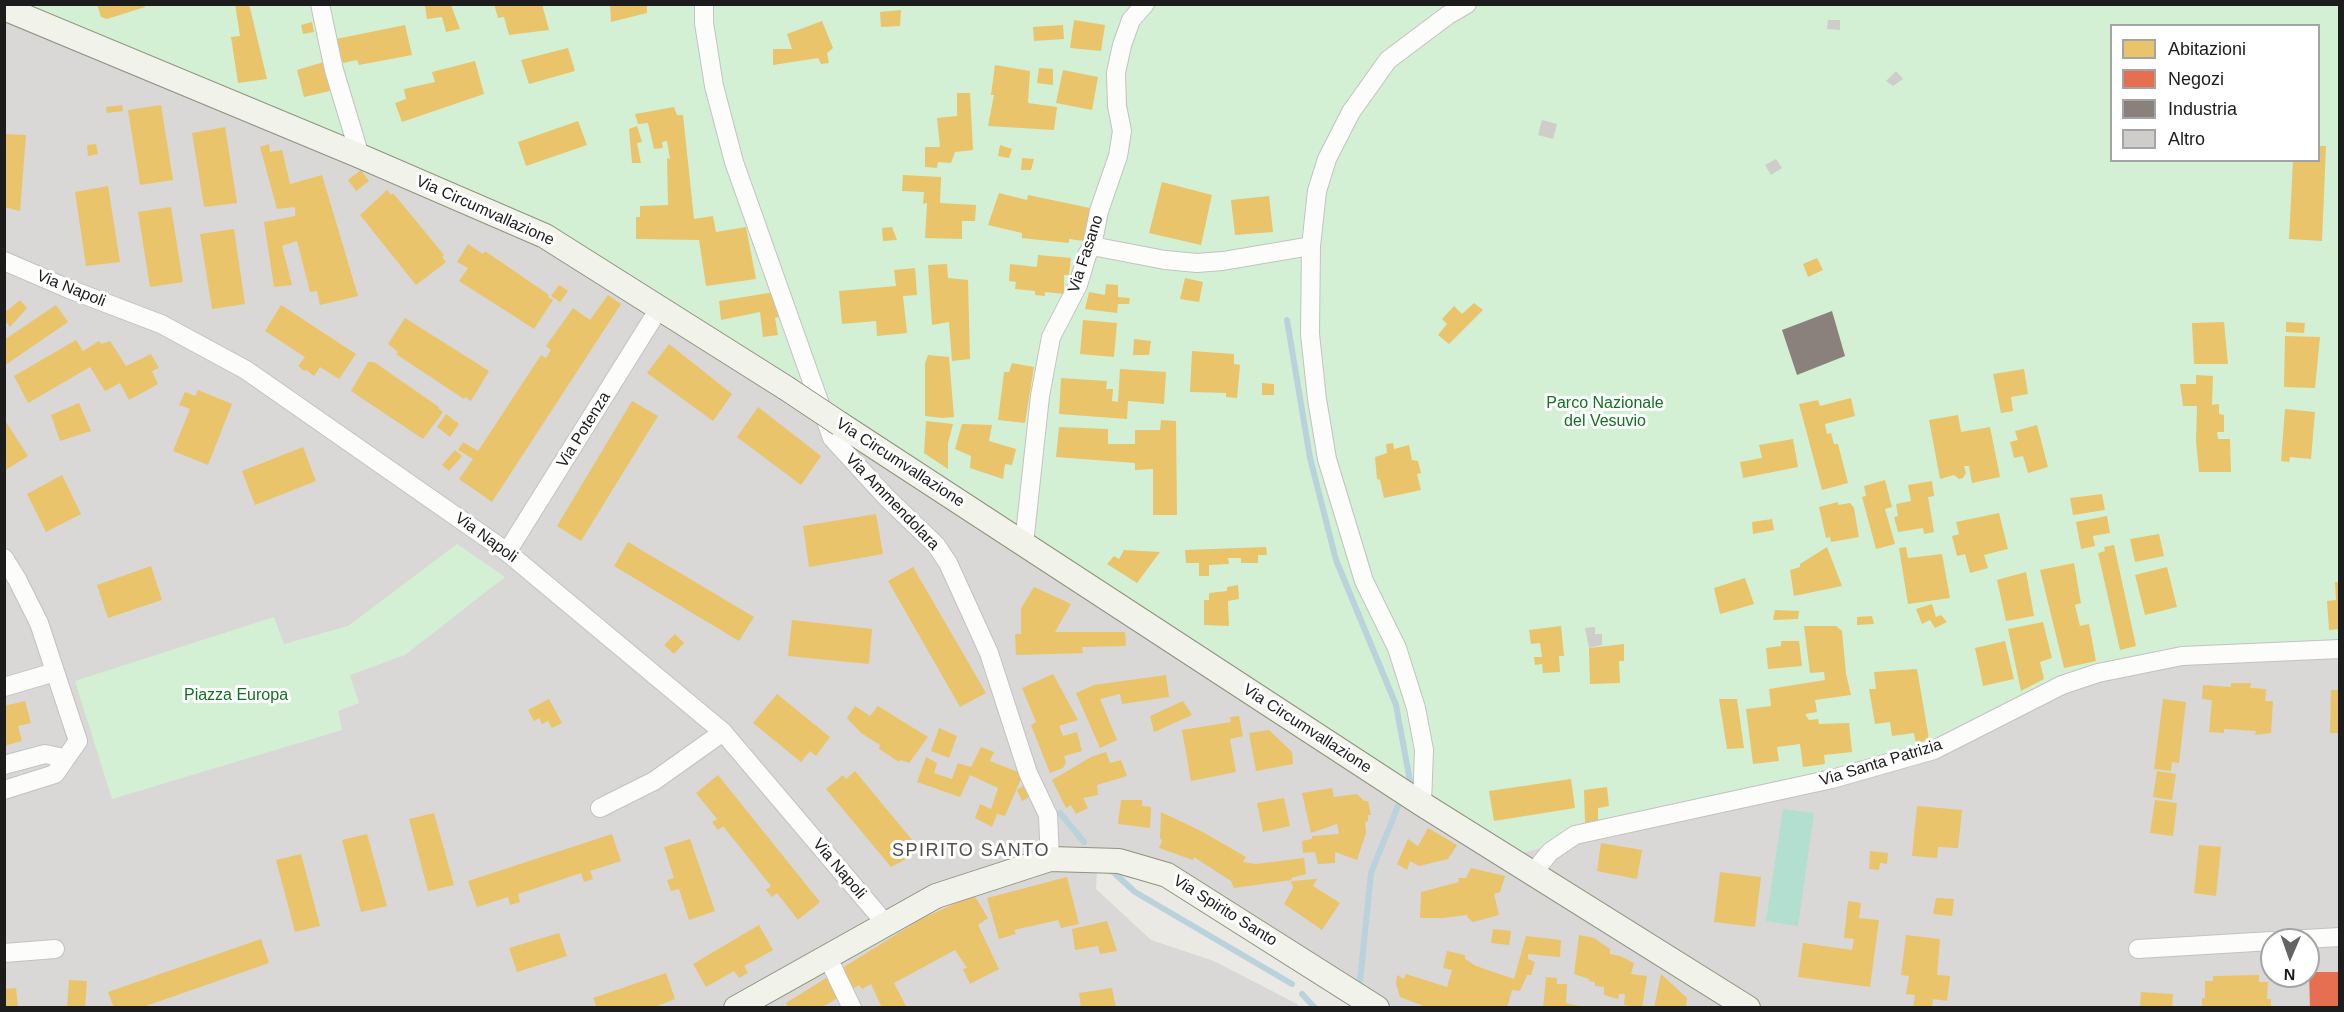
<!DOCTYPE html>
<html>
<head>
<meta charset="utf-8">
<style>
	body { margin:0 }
	#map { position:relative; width:2344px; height:1012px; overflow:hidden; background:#eae9e4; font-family:Helvetica,sans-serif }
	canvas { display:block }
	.frame { position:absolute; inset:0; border:6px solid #1c1c1c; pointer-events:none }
	.legend { position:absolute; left:2110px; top:24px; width:210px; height:138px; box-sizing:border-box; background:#fff; border:2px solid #a4a4a4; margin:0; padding:8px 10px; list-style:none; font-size:18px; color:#1c1c1c }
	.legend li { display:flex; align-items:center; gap:12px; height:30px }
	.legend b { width:30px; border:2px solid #a4a4a4 }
	.north { position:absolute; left:2260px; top:928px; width:60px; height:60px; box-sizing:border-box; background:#fff; border:2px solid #a4a4a4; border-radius:50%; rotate:182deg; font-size:16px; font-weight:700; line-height:24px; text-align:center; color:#1c1c1c }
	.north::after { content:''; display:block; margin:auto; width:21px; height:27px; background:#646462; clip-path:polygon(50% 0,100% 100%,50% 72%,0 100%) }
</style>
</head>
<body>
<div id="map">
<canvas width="2344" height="1012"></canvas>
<div class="frame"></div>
<ul class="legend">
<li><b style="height:16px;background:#e9c46a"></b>Abitazioni</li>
<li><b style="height:16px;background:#e76f51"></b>Negozi</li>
<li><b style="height:16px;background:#8a817c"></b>Industria</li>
<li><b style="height:16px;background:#cecdca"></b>Altro</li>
</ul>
<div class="north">N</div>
</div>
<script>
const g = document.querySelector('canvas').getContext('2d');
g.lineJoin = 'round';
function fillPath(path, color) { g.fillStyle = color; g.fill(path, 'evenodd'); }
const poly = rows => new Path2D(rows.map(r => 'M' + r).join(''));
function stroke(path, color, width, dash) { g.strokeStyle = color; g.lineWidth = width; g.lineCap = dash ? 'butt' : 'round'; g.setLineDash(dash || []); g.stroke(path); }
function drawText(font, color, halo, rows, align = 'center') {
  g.font = font + ' Helvetica,sans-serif'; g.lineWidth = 6; g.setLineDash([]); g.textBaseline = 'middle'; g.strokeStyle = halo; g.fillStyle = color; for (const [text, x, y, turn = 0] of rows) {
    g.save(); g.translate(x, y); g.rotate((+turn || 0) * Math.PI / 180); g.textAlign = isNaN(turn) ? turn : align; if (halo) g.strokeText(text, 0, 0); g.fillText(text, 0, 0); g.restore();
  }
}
const residential = poly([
	[5,5,2339,259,2339,1007,1355,1007,1166,885,1097,872,1096,889,1151,940,1214,961,1297,1004,1299,1007,5,1008],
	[2272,940,2308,940,2308,976,2272,976]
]);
const park = poly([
	[5,4,2339,5,2339,654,2141,666,2012,713,1918,765,1734,804,1490,860,640,303,522,230],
	[2112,26,2318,26,2318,160,2112,160],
	[457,544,505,577,405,655,350,675,359,703,338,711,342,730,112,799,75,681,274,617,284,644,348,626]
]);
const pitch = poly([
	[1783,809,1814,813,1798,926,1766,921]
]);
const homes = poly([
	[97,4,145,4,145,7,107,19,101,17],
	[235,4,249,4,267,79,238,83,231,37,240,36],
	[494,4,542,4,549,30,509,35,504,17,498,18],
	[610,4,647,4,647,13,611,22],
	[430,5,451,5,460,29,446,32,442,17,427,19,425,6],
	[901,10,900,26,881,27,880,12],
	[1074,20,1105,25,1101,51,1070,48],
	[822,21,833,48,827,53,829,63,821,64,818,58,773,65,773,49,792,49,787,34],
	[312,22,314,32,303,34,301,25],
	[405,25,412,55,359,65,357,60,343,63,336,39],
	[1063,25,1064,39,1034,41,1033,27],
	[568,48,575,71,529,84,521,60],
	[475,61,484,94,402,122,395,103,406,99,404,89,435,82,432,72],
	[324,62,334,90,304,97,297,70],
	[995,65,1030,71,1028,103,1057,107,1054,130,988,126,994,95,991,95],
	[1039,68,1053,69,1053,85,1037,83],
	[1063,70,1098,77,1092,110,1056,103],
	[957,93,970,93,973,150,955,152,951,163,938,162,937,168,925,167,925,147,940,147,937,118,957,116],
	[122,105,123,111,107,113,106,107],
	[161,105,173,180,140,185,128,110],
	[674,107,677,115,683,115,694,219,713,216,716,232,746,227,756,279,706,286,699,240,636,239,636,217,640,217,640,206,668,205,667,158,670,159,667,141,662,142,663,148,654,149,648,123,638,124,635,114],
	[578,121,587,145,526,166,518,142],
	[637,126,642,142,637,143,641,163,632,163,629,129],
	[225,127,237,203,204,207,192,133],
	[4,134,26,135,20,211,4,207],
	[96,144,98,154,88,156,87,145],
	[269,144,270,152,282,150,290,184,322,175,358,296,320,305,317,291,310,292,297,241,282,246,292,285,274,287,264,222,295,216,295,207,277,209,260,147],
	[1000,145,1012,149,1009,158,998,156],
	[2318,146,2326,146,2322,241,2289,239,2293,160,2318,160],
	[1022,158,1034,159,1031,170,1021,170],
	[361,170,369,181,356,191,348,180],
	[903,175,941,177,940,203,976,205,975,221,962,221,962,239,925,238,927,203,923,204,924,192,902,191],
	[1162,182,1212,195,1201,245,1149,233],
	[108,186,120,262,86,266,75,192],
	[387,190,391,195,393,193,444,255,442,257,446,262,416,285,360,215],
	[999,193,1027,200,1028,195,1090,208,1084,241,1069,239,1069,243,1022,238,1022,233,988,225],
	[1269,196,1273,232,1235,235,1231,200],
	[171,207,183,282,150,287,138,212],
	[892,227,897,240,883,241,882,228],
	[234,229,245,304,212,309,200,234],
	[468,244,483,254,485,251,549,295,548,297,553,300,534,329,459,281,468,268,457,262],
	[1038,255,1071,258,1069,275,1064,275,1064,294,1045,292,1045,296,1035,295,1035,291,1015,289,1016,282,1009,281,1010,264,1037,267],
	[1817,258,1823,270,1808,277,1803,264],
	[947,264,948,278,968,280,970,359,952,361,949,322,932,325,928,265],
	[915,268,917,295,903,296,907,333,877,336,876,321,842,324,839,291,896,286,894,270],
	[1185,278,1203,282,1199,302,1180,299],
	[1106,284,1118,285,1118,297,1130,298,1129,304,1118,304,1117,313,1085,309,1089,292,1105,295],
	[559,285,568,291,560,302,551,296],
	[781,291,786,315,775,318,778,335,763,337,760,312,721,320,719,301],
	[608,295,621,304,492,502,459,479,473,459,458,450,463,442,478,451,541,355,546,358,551,350,546,346,573,308,590,320],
	[20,300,27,308,10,327,7,323,4,324,4,313],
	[1474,303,1483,310,1449,344,1438,335,1447,324,1442,319,1454,306,1462,314],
	[56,305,68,322,4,366,4,340],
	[281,305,356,354,339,379,320,367,314,376,306,370,304,371,298,366,305,357,265,331],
	[405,318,489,371,471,401,465,397,464,399,396,354,398,352,388,344],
	[1083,320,1117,323,1114,357,1080,354],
	[2224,322,2228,364,2194,364,2192,323],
	[2286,322,2305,323,2304,333,2286,332],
	[2285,336,2320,337,2315,388,2284,387],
	[1134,339,1151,341,1149,355,1133,355],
	[76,340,83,351,99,341,101,344,110,341,126,366,151,354,159,368,152,371,158,384,129,400,120,383,105,391,90,367,28,403,14,376],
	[669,344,732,394,713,421,647,373],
	[1192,351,1234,354,1234,364,1240,365,1237,398,1226,397,1226,393,1190,392],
	[928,355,949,357,954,417,942,418,925,416,925,363],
	[368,362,374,362,439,407,438,408,443,412,423,439,351,391],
	[1012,363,1034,367,1025,423,998,420,1004,372,1009,372],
	[1120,369,1166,372,1164,404,1128,401,1127,419,1059,414,1061,378,1107,381,1106,389,1113,389,1112,401,1118,402],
	[2024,369,2028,394,2011,397,2013,411,2001,413,1993,374],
	[2196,375,2213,376,2212,405,2219,404,2219,414,2224,415,2224,432,2217,432,2218,439,2230,439,2231,472,2199,472,2196,441,2197,406,2183,406,2180,384,2196,384],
	[1262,383,1274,384,1274,395,1262,395],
	[198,390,232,404,208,465,173,451,190,409,179,405,185,392,195,396],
	[1851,398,1855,416,1825,424,1827,434,1831,433,1834,444,1838,444,1848,483,1822,490,1799,404,1818,400,1820,406],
	[632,401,658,416,581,541,557,526],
	[79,403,91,431,60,441,51,415],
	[758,407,821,456,801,485,737,437],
	[2285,409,2315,412,2311,459,2290,457,2289,462,2281,461],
	[446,414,459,424,450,437,437,427],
	[1958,415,1961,432,1990,427,2000,477,1972,483,1969,466,1964,466,1966,473,1963,478,1959,479,1954,475,1940,479,1929,420],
	[4,419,28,456,4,471],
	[1161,420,1176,421,1177,515,1153,515,1153,469,1135,470,1135,463,1056,457,1059,427,1108,429,1108,444,1135,444,1135,430,1160,430],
	[926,421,953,424,948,443,948,469,924,453],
	[962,424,992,425,989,441,1016,449,1012,465,1005,464,1003,479,970,468,971,456,955,449],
	[2037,425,2048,467,2028,473,2023,456,2014,458,2010,442,2018,440,2015,431],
	[1793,439,1798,467,1743,478,1740,462,1762,458,1759,445],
	[1393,443,1394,449,1409,445,1412,460,1418,461,1421,473,1417,474,1421,490,1384,498,1380,480,1377,479,1375,457,1387,453,1386,444],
	[303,447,316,481,255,505,242,471],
	[455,450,462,456,449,471,442,465],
	[62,475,81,514,46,532,27,494],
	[1885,480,1892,507,1885,509,1895,544,1876,549,1862,497,1866,496,1864,486],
	[1932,481,1934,496,1928,497,1934,532,1924,534,1923,528,1898,532,1894,517,1898,516,1896,504,1911,501,1908,485],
	[2102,494,2105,510,2073,515,2070,498],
	[1838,502,1838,505,1850,503,1854,508,1859,537,1831,542,1830,537,1826,538,1819,507],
	[1999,513,2008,549,1984,555,1988,568,1970,573,1965,554,1957,556,1952,536,1959,534,1956,522],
	[876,514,883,554,809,567,803,526],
	[2107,516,2110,533,2093,536,2095,546,2081,549,2076,522],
	[1772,519,1774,530,1753,534,1752,522],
	[2159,534,2164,556,2135,562,2130,539],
	[628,542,754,617,739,641,614,566],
	[2114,545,2136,646,2120,650,2098,553,2105,551,2104,547],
	[1266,547,1267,555,1258,555,1258,563,1241,563,1241,558,1228,558,1229,564,1209,565,1209,576,1199,576,1199,563,1186,563,1185,550],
	[1827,547,1842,586,1794,596,1790,570,1800,567,1800,564],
	[1906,547,1908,558,1942,554,1950,598,1908,604,1899,548],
	[1124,550,1160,552,1137,583,1107,564,1114,556,1119,559],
	[2074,563,2081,603,2075,605,2080,626,2089,624,2096,661,2064,668,2040,570],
	[151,566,162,600,108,618,97,585],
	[913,567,986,693,960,707,888,581],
	[2167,567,2177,607,2145,615,2135,575],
	[2026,572,2034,616,2006,621,1997,580],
	[1745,578,1754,604,1720,614,1714,588],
	[2335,582,2340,582,2340,629,2329,630,2327,601,2336,600],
	[1238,585,1239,599,1228,601,1229,626,1204,625,1204,600,1209,600,1209,593,1227,591,1227,587],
	[1034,587,1071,604,1055,632,1125,632,1126,646,1082,647,1083,653,1016,655,1015,634,1021,634,1021,608],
	[1932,604,1936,617,1941,615,1947,622,1935,628,1930,620,1922,624,1916,609],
	[1775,610,1799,611,1798,619,1773,620],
	[1872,616,1874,624,1857,625,1857,617],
	[792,620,872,629,869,664,788,656],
	[2043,622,2052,658,2040,662,2044,679,2021,691,2008,629],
	[1561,626,1564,656,1559,656,1560,672,1543,673,1542,664,1535,665,1534,657,1542,657,1540,643,1531,644,1529,630],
	[1804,626,1836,626,1842,631,1846,674,1851,695,1815,700,1817,712,1805,714,1809,720,1818,719,1819,724,1849,723,1852,752,1824,755,1825,764,1803,767,1800,744,1777,747,1779,761,1753,764,1746,709,1771,706,1769,689,1825,680,1824,672,1810,673],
	[675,634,684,643,674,654,664,645],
	[1781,641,1799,641,1802,666,1768,669,1766,648,1781,646],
	[2005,641,2014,679,1983,686,1975,648],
	[1624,644,1624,661,1619,661,1620,683,1590,684,1589,648],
	[1917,669,1929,739,1916,744,1914,733,1892,736,1890,722,1875,724,1869,689,1876,689,1874,672],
	[1053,674,1078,720,1059,726,1063,736,1077,732,1082,751,1064,756,1066,763,1063,768,1050,773,1031,725,1036,722,1022,688],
	[1166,675,1169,697,1122,704,1120,694,1100,699,1117,740,1100,748,1076,693,1094,685],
	[2231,683,2251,683,2250,688,2266,689,2265,701,2273,701,2271,733,2255,735,2256,731,2224,729,2224,733,2209,732,2212,700,2202,699,2203,685,2231,687],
	[2331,690,2340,690,2340,733,2330,733],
	[777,694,830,737,816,756,810,751,801,762,753,723],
	[549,699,562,723,552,728,548,721,542,724,539,718,534,721,528,710],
	[1719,699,1737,699,1744,748,1727,749],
	[2163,699,2186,702,2179,763,2172,762,2171,771,2154,769],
	[25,701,31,723,18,726,22,741,4,746,4,706],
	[1183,701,1192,715,1154,732,1150,716],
	[855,706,870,716,878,706,928,737,909,763,900,760,899,762,879,749,880,745,861,733,847,718],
	[1239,716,1243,736,1230,739,1236,772,1191,781,1182,730,1231,722,1230,717],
	[939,728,957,736,949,758,931,751],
	[1269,730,1292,752,1293,764,1256,771,1249,733],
	[981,747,994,752,990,761,1023,774,1005,816,997,814,992,827,975,818,980,804,991,809,998,788,970,775,960,797,917,782,926,757,937,763,934,773,952,779,958,763,971,767],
	[1106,752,1110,763,1121,760,1127,776,1097,785,1098,795,1083,798,1088,808,1076,814,1071,805,1066,808,1052,780,1091,757],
	[855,771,917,846,908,854,910,857,891,867,826,789,843,775,846,779],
	[2157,771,2176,774,2172,800,2153,797],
	[718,775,820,902,798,920,777,893,772,897,766,890,771,886,723,826,718,830,712,822,717,819,696,793],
	[1571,779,1575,808,1494,821,1489,791],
	[1028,783,1034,794,1022,801,1017,790],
	[1607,787,1609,806,1598,808,1598,820,1585,823,1584,790],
	[1332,788,1334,797,1357,794,1364,801,1368,801,1371,815,1368,815,1368,821,1365,822,1366,833,1357,860,1335,852,1335,863,1318,864,1315,852,1303,853,1302,841,1312,839,1312,836,1339,834,1337,824,1311,833,1302,793],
	[1284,798,1290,826,1263,832,1257,803],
	[1121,800,1142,800,1142,806,1151,807,1150,828,1118,824],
	[2155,800,2177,803,2173,836,2150,833],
	[1917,806,1962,810,1958,848,1938,847,1937,858,1912,856],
	[1161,812,1201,831,1246,857,1243,862,1256,864,1304,858,1306,874,1291,878,1292,880,1234,888,1231,881,1194,857,1193,860,1159,848,1162,841,1160,838],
	[434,813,454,885,428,891,409,819],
	[1428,828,1457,845,1448,859,1419,866,1410,861,1407,870,1397,864,1408,839,1418,846],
	[367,834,387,906,361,912,342,840],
	[612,834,621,861,590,871,593,879,584,882,581,873,518,894,520,902,510,905,508,897,477,907,468,881],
	[690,839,715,911,689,920,679,889,671,891,667,880,674,878,664,847],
	[1601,843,1642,850,1637,879,1597,871],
	[2199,845,2221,847,2216,896,2194,893],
	[1870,851,1888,853,1887,864,1880,863,1879,870,1869,869],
	[301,854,320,926,295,932,276,860],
	[1471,868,1505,876,1500,892,1494,894,1499,915,1473,922,1468,918,1467,915,1443,918,1420,918,1421,892,1459,882,1458,878,1466,878],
	[1720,872,1761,877,1755,927,1714,922],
	[1067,877,1079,924,1061,928,1058,920,1014,930,1016,934,999,939,987,898],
	[1317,879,1313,886,1340,903,1322,930,1284,904,1293,888,1291,881],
	[974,895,988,918,978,925,999,969,970,984,963,969,967,968,955,950,894,983,907,1008,882,1008,871,984,862,989,859,985,821,1008,788,1008,786,1003,921,919],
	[1936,898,1954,899,1952,916,1933,914],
	[1848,901,1861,903,1859,918,1879,920,1870,987,1798,977,1803,943,1852,950,1854,939,1844,938],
	[1107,921,1117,951,1100,954,1098,946,1075,950,1072,929],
	[759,925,773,950,744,966,748,973,739,978,734,971,706,987,693,964],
	[1493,929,1511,931,1509,945,1491,943],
	[559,933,567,956,517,972,509,948],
	[1579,935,1594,938,1610,949,1610,954,1620,956,1634,963,1631,974,1647,976,1642,1008,1624,1005,1625,994,1619,994,1618,999,1604,995,1604,987,1595,986,1595,982,1589,981,1589,979,1574,974],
	[1906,935,1940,939,1937,975,1950,976,1947,1001,1933,999,1932,1008,1913,1008,1915,995,1906,994,1909,976,1901,975],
	[1526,936,1561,940,1560,957,1528,954,1528,959,1535,962,1531,975,1527,975,1520,991,1512,990,1507,1008,1429,1008,1400,997,1396,984,1397,975,1404,979,1406,974,1447,987,1452,970,1443,968,1447,951,1465,955,1465,959,1476,966,1514,979],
	[261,939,269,963,140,1008,114,1008,108,992],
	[666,973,675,999,652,1008,597,1008,593,998],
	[1661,974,1687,998,1686,1008,1654,1008],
	[2259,975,2259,982,2268,982,2267,999,2271,999,2271,1008,2202,1008,2202,998,2205,998,2205,981,2213,981,2213,976],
	[1546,977,1557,978,1557,984,1567,984,1566,1003,1579,1006,1579,1008,1543,1008],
	[69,980,87,981,85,1008,67,1008],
	[16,988,18,1008,4,1008,4,989],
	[1112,988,1116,1008,1081,1008,1079,993],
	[2141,992,2173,994,2172,1008,2140,1008]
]);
const shops = poly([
	[2309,972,2340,972,2340,1007,2310,1008]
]);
const industry = poly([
	[1832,311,1845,356,1797,375,1782,330]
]);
const stream = poly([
	[1287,320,1310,458,1336,560,1396,705,1410,781],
	[1060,813,1084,842],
	[1112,871,1135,892,1292,984],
	[1360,981,1371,873,1398,806],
	[1302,994,1315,1008]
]);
const building = poly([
	[1828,20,1840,20,1840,30,1827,29],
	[1896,71,1903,79,1893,86,1886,81],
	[1542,120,1557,124,1553,139,1538,135],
	[1776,159,1782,168,1771,175,1765,165],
	[1595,627,1595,634,1602,634,1602,645,1589,648,1585,628]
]);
const street = poly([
	[320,4,334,70,360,156],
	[704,4,704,23,714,86,734,162,832,438,887,498,936,545,948,563,989,653,1028,773,1048,815,1050,859],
	[1092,246,1165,260,1197,263,1223,261,1311,246],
	[4,261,69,289,161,324,246,370,507,552,723,732,886,924],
	[1024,544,1040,396,1051,337,1078,285,1087,255,1092,246,1099,211,1118,156,1122,131,1117,106,1116,73,1122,45,1131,20,1145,4],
	[507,552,660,307],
	[4,558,17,579,39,623,78,741,55,774,4,790],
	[4,687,55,672],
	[4,765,45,754,64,758],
	[1422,804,1424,750,1416,708,1397,648,1364,581,1327,459,1317,399,1310,334,1311,246,1317,191,1327,159,1351,112,1388,60,1448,15,1467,4],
	[600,808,654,781,723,732],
	[1533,873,1550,852,1575,835,1832,779,1934,750,2062,685,2098,673,2182,656,2340,649],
	[2287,940,2340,937],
	[2138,949,2272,941],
	[4,953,55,949],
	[827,956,852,1008]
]);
const secondary = poly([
	[4,8,360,156,545,236,786,388],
	[840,424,1422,804,1748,1008],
	[736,1008,936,896,1050,859,1119,861,1167,875,1377,1008]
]);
const secondaryBridge = poly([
	[786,388,840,424]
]);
const streetNames = [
	["Via Circumvallazione",485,211,24],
	["Via Fasano",1086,254,-72],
	["Via Napoli",71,289,22],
	["Via Potenza",584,430,-58],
	["Via Circumvallazione",900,463,33],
	["Via Ammendolara",892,502,46],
	["Via Napoli",486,538,36],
	["Via Circumvallazione",1307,729,33],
	["Via Santa Patrizia",1881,763,-17],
	["Via Napoli",839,869,50],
	["Via Spirito Santo",1225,911,32]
];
const parkNames = [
	["Parco Nazionale",1605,404],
	["del Vesuvio",1605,422],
	["Piazza Europa",236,696]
];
const neighbourhoodNames = [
	["SPIRITO SANTO",971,851]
];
fillPath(residential, '#d9d8d6');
fillPath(park, '#d3f0d5');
fillPath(pitch, '#b2dfcf');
fillPath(homes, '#e9c46a');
fillPath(shops, '#e76f51');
fillPath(industry, '#8a817c');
stroke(stream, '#b9d2dc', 6);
fillPath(building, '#cecdca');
stroke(street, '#c3c2c0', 20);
stroke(secondary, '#8f927e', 26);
stroke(street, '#fcfcfb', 18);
stroke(secondary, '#f1f2ea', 24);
stroke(secondaryBridge, '#8f927e', 26, []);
stroke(secondaryBridge, '#f1f2ea', 24);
drawText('16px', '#1c1c1c', '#fff', streetNames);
drawText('16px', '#127122', '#fff', parkNames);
g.letterSpacing = '1.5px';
drawText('18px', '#4f4f4f', '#fff', neighbourhoodNames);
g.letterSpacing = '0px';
</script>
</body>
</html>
